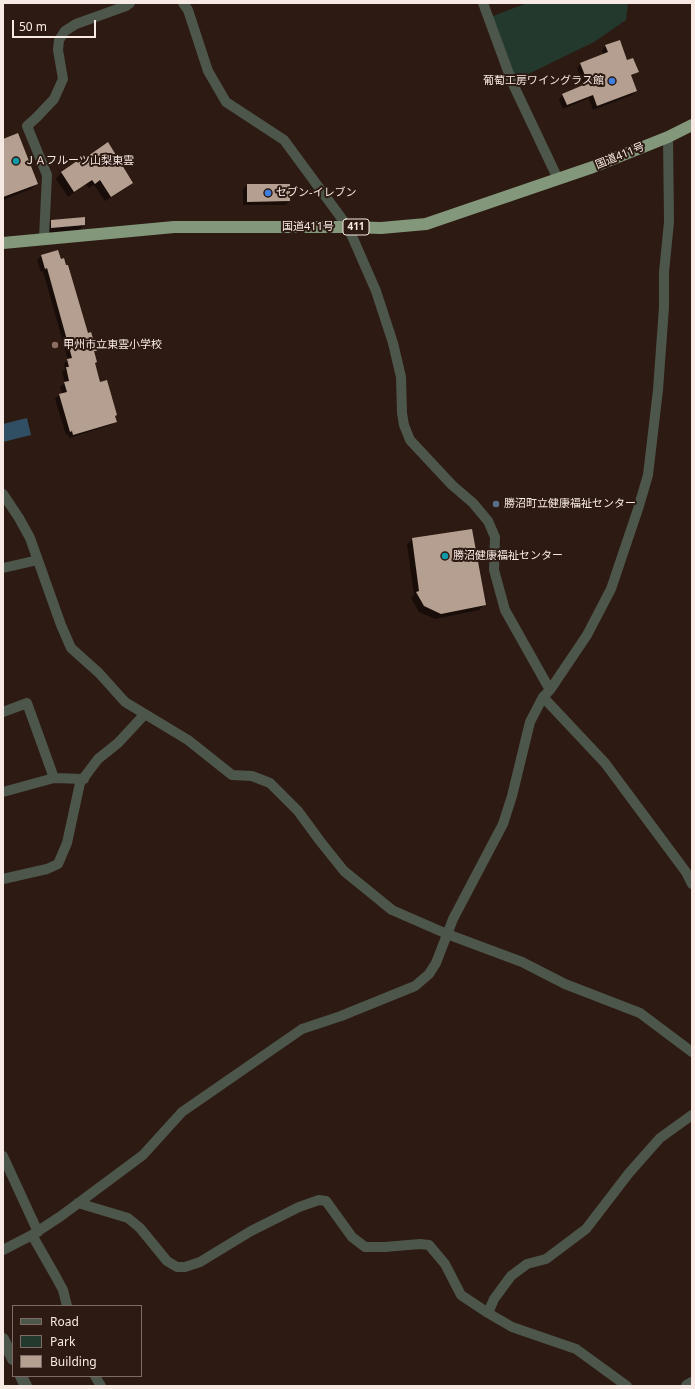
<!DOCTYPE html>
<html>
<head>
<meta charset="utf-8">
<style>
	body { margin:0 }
	#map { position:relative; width:695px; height:1389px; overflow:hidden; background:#2d1a12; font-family:"Noto Sans",sans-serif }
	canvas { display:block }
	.frame { position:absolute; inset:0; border:4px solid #f7e9e4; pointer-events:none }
	.legend { position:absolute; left:12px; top:1305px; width:130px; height:72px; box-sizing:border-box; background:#2d1a12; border:1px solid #7e6d66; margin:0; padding:5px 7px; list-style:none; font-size:12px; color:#f7e9e4 }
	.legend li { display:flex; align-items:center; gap:8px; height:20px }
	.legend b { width:20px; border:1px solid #7e6d66 }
	.scale { position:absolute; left:12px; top:20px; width:84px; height:18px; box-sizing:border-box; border:2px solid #f7e9e4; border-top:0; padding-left:5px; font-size:12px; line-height:14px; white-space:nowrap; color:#f7e9e4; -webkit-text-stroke:3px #2d1a12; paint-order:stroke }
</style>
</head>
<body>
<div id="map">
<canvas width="695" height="1389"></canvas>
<div class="frame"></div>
<ul class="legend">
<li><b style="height:5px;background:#4d564a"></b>Road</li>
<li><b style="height:11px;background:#23392d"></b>Park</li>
<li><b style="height:11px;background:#b59f90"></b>Building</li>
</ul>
<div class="scale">50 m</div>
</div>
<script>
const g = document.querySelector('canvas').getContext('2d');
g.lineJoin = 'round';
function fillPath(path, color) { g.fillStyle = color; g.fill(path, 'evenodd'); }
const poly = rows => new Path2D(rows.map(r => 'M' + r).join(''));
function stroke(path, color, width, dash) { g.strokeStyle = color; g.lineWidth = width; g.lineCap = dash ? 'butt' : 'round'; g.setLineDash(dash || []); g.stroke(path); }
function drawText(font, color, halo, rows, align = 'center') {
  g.font = font + ' "Noto Sans","Noto Sans JP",sans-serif'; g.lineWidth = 4; g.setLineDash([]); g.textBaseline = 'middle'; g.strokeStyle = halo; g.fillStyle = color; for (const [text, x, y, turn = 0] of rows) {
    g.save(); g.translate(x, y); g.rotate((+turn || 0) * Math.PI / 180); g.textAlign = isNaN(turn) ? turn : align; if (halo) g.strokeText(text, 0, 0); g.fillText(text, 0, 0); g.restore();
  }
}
const green = poly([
	[527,3,628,3,626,20,594,42,512,82,488,18]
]);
const water = poly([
	[27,418,31,435,3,442,3,424]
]);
const shadow = poly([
	[619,41,627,61,637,72,631,77,636,91,632,95,593,110,589,98,563,109,559,99,563,95,584,86,577,68,581,64,603,55,602,50,606,46],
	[3,140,37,183,31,189,3,200],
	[77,163,78,164,131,183,126,188,105,201,94,185,89,188,86,184,68,197,56,179,61,173],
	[247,185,289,201,285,205,243,205,243,189],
	[84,218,84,225,79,231,46,233,46,226,52,221],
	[41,256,87,334,95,350,93,352,96,362,94,364,100,384,115,421,111,425,69,438,68,434,66,435,55,399,59,395,62,394,60,387,65,383,62,372,65,370,64,364,68,360,43,271,41,272,37,260],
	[413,539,484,605,479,610,435,619,419,612,411,598,414,595,407,544]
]);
const building = poly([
	[620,40,627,60,633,58,639,72,631,75,637,91,597,106,593,95,567,105,562,94,588,83,580,63,608,52,605,45],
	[18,133,38,184,3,197,3,139],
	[108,142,133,183,111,197,100,180,95,184,92,180,74,192,61,172,77,161,78,163],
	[247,184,290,184,290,201,247,202],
	[85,217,85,225,51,228,51,220],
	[58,250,61,259,64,258,66,265,68,265,88,333,91,332,97,351,94,351,97,362,95,363,100,382,107,380,117,415,115,416,117,422,73,435,72,431,70,432,59,394,67,392,64,382,69,381,66,367,69,367,67,359,72,358,47,268,45,269,41,255],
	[472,529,486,605,441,614,424,606,416,592,419,591,412,538]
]);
const minor = poly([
	[183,3,188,10,208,71,226,102,284,140,348,227,376,291,393,343,401,377,402,413,404,425,410,440,452,485,473,503,488,521,495,537,494,570,505,610,550,690],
	[483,3,512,82,558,179],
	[44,238,47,175,27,126,37,117,54,99,63,79,58,50,59,40,65,31,76,24,126,6,130,3],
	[3,494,19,518,30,538,61,625,71,648,99,673,125,702,188,740,232,775,252,776,270,783,298,811,320,841,344,871,392,910,447,934,522,962,565,984,640,1013,692,1052],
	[3,568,38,560],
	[543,697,605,763,686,872,692,884],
	[3,712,27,703,54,778],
	[3,792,54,778,84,779],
	[3,879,47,869,58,864,67,843,80,783,98,759,118,743,144,715],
	[3,1156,38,1232],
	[78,1203,128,1218,140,1228,167,1261,177,1267,185,1267,200,1262,251,1231,299,1207,319,1200,326,1201,352,1237,365,1247,385,1247,420,1244,429,1245,445,1264,461,1295,488,1313,512,1327,576,1349,627,1386],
	[32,1235,56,1277,63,1290,67,1306],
	[3,1250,32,1235,61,1216,143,1155,182,1112,302,1029,341,1016,415,986,429,974,436,963,453,919,503,824,512,796,530,722,543,697,550,690,587,635,611,589,638,509,648,475,658,390,664,307,664,272,669,222,668,137],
	[488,1313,494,1299,511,1276,527,1264,546,1259,586,1229,629,1173,660,1138,692,1115],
	[95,1376,101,1386]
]);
const tertiary = poly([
	[3,1339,13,1359],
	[21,1376,26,1386],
	[687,1386,692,1383]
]);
const trunk = poly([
	[3,243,174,227,348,227,381,228,426,224,593,167,668,137,692,125]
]);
const markers = [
	[612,81,4,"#3f7fe0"],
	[16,161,4,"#0f9aa8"],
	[268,193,4,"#3f7fe0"],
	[55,345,4,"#8d6e63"],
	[496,504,4,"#5c6f8a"],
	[445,556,4,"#0f9aa8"]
];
const shields = [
	[356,227,26]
];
const shieldNames = [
	["411",356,227]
];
const poiNames = [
	["葡萄工房ワイングラス館",604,81,"right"],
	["ＪＡフルーツ山梨東雲",24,161],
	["セブン-イレブン",276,193],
	["甲州市立東雲小学校",63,345],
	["勝沼町立健康福祉センター",504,504],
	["勝沼健康福祉センター",453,556]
];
const streetNames = [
	["国道411号",620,156,-22],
	["国道411号",308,227]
];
fillPath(green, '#23392d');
fillPath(water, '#304f64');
fillPath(shadow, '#0007');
fillPath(building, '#b59f90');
stroke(minor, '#4d564a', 10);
stroke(tertiary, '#4d564a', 12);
stroke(trunk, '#83977b', 12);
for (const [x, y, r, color] of markers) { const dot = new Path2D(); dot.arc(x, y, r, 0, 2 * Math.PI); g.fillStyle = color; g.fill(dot); stroke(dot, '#2d1a12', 1.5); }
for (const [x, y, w] of shields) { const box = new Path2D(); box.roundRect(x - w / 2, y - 8, w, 16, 3); g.fillStyle = '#2d1a12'; g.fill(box); stroke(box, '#f7e9e4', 1); }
drawText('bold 10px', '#f7e9e4', null, shieldNames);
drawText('11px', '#f7e9e4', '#2d1a12', poiNames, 'left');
drawText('11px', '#f7e9e4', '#2d1a12', streetNames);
</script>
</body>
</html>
